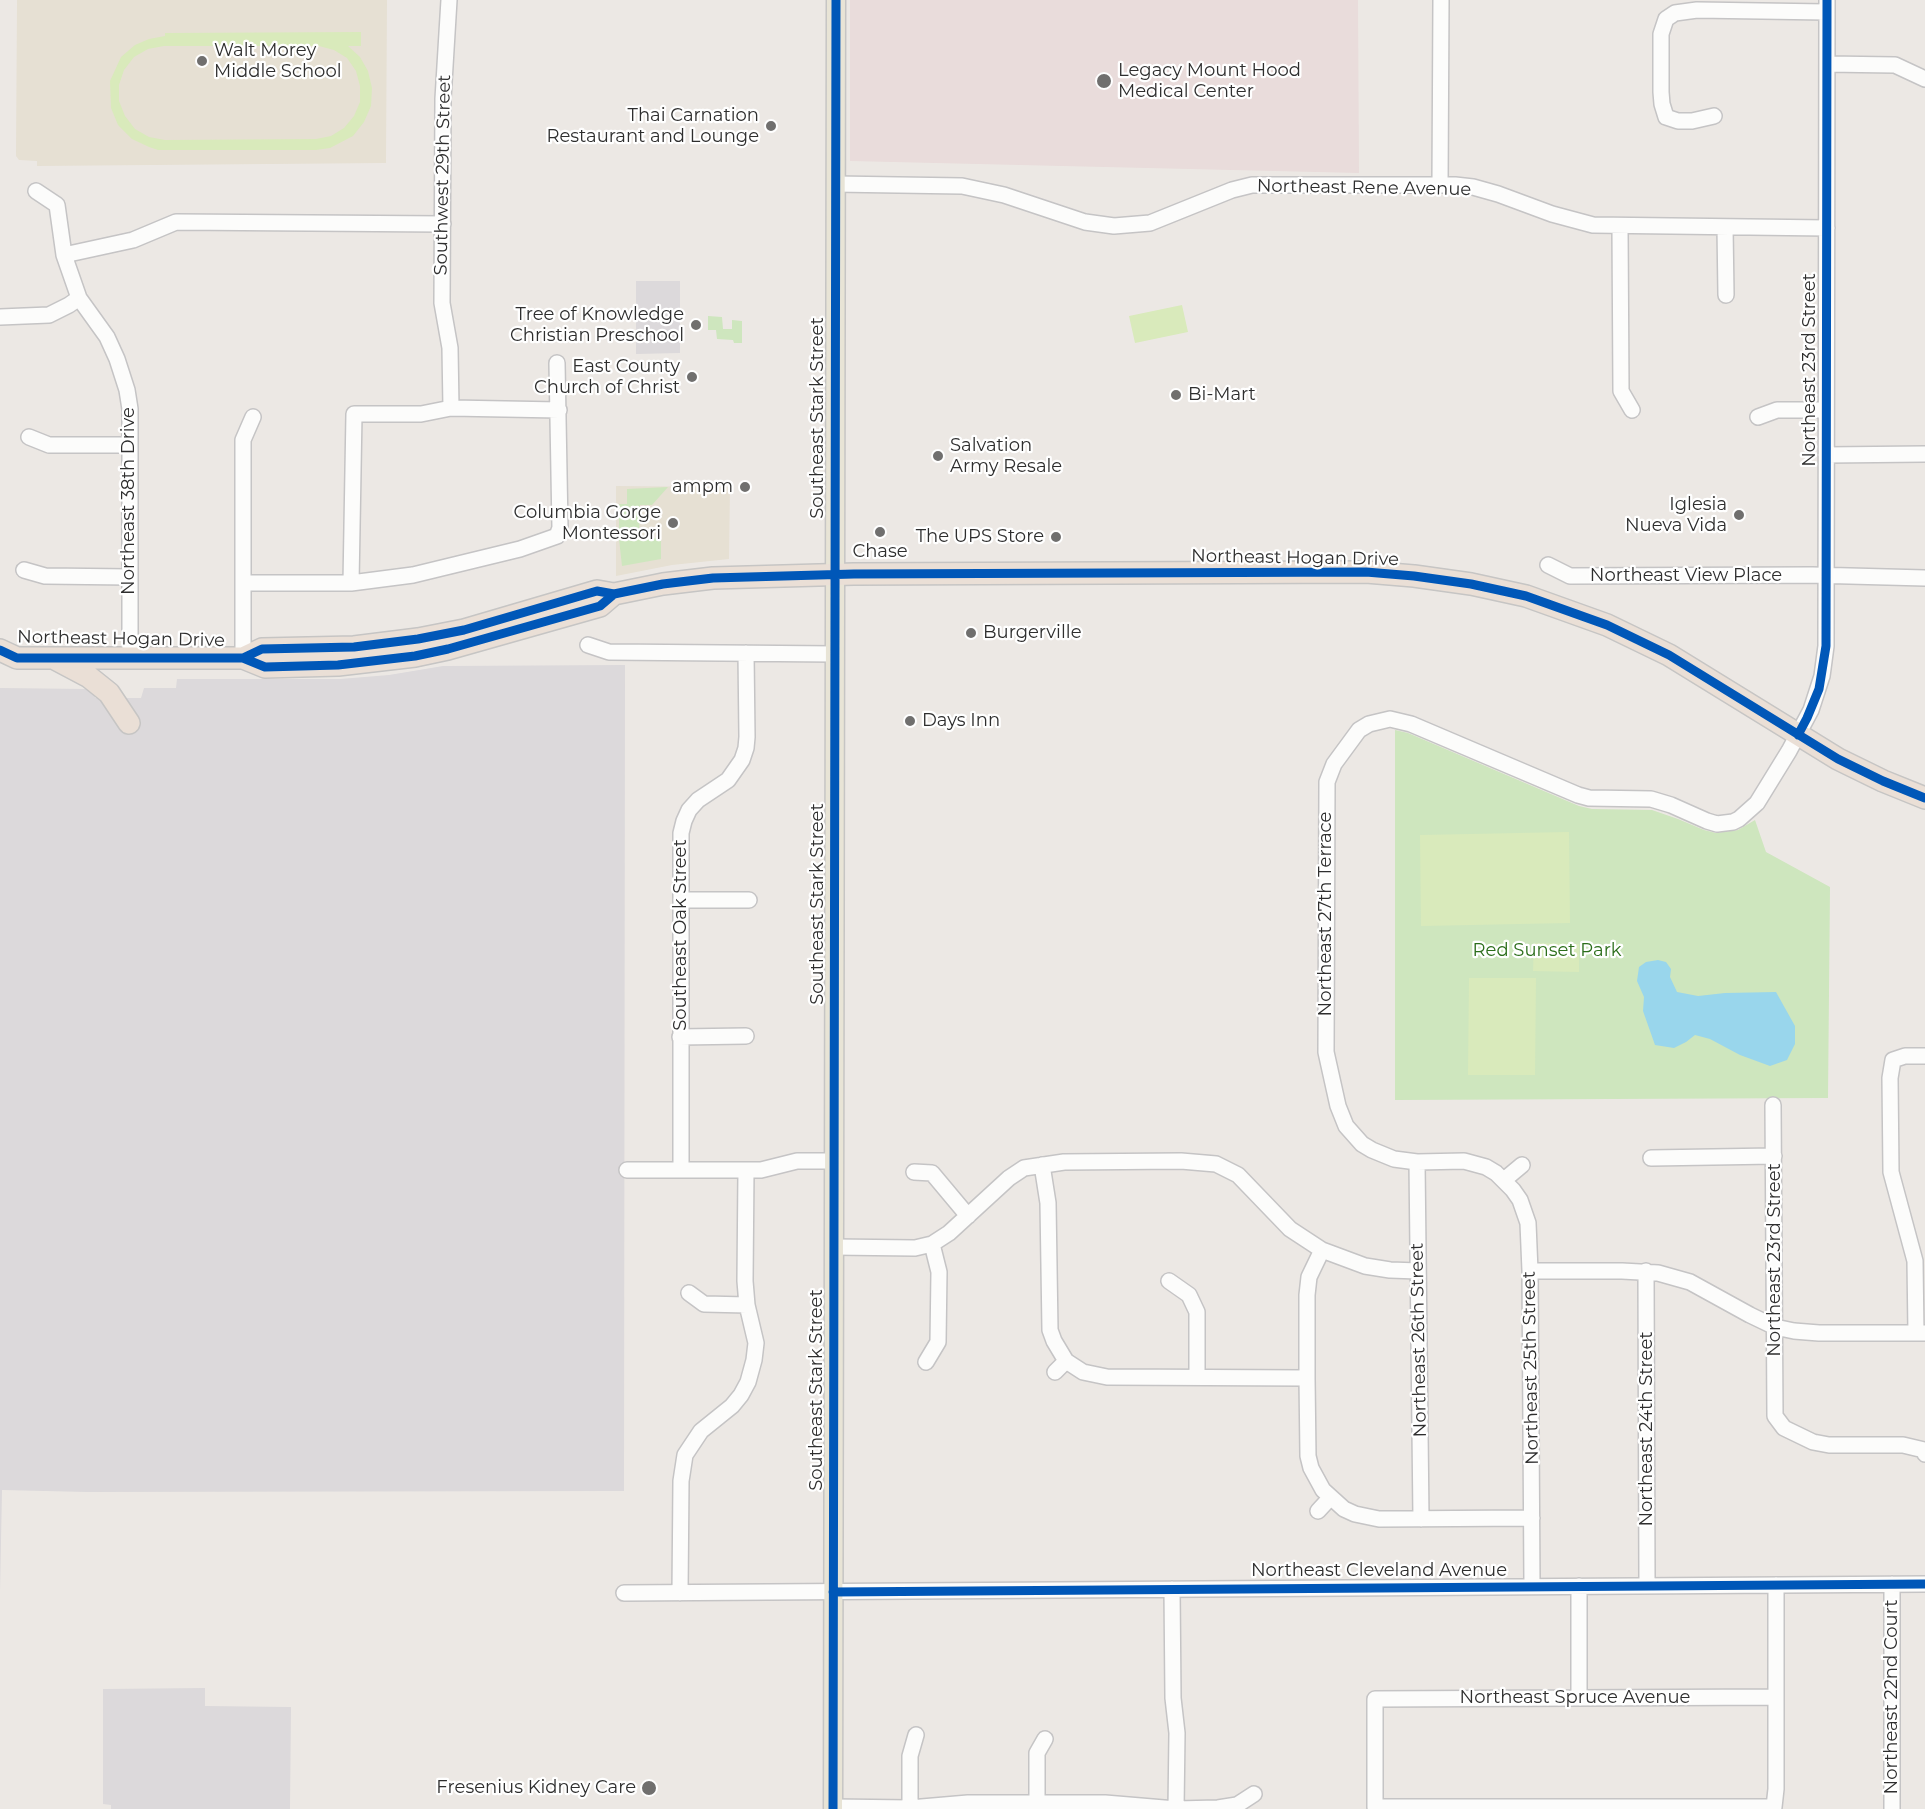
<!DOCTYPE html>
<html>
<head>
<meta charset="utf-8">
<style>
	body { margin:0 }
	canvas { display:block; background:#ece8e4 }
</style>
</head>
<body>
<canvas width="1925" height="1809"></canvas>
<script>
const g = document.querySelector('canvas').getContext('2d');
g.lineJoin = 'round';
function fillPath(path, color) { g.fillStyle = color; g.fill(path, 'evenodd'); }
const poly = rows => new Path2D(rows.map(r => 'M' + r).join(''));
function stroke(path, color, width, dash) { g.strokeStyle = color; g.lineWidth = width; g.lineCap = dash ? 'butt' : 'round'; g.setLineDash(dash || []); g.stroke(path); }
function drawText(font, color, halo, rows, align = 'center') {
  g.font = font + ' Montserrat,sans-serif'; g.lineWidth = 4.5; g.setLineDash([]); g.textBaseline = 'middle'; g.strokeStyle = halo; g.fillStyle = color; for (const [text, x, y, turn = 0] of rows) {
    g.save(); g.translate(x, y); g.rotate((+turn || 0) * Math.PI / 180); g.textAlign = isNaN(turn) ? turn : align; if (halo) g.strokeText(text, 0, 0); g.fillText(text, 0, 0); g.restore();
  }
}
const industrial = poly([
	[636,281,680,281,680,353,636,354],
	[625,665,624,1491,87,1492,2,1490,0,1593,0,688,88,689,94,692,95,698,141,698,144,688,176,688,177,679,340,679,389,675,443,666],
	[205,1688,205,1706,291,1707,290,1809,111,1809,111,1805,103,1804,103,1689]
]);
const education = poly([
	[17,0,387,0,386,163,37,166,37,161,19,160,16,156],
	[616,486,730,487,729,559,672,565,616,576]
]);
const medical = poly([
	[850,0,1358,0,1359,173,850,161]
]);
const green = poly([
	[708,316,722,317,723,329,732,329,732,320,742,321,742,343,734,343,733,340,717,339,716,330,708,330],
	[668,487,652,505,640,505,639,538,661,538,661,559,622,566,619,539,619,504,627,504,627,489],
	[1395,730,1408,733,1579,806,1592,809,1652,810,1678,819,1704,830,1716,833,1738,830,1755,820,1766,852,1830,887,1828,1098,1395,1100]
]);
const pitch = poly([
	[361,32,361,46,348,46,360,57,368,71,372,88,371,106,364,122,353,136,330,148,316,150,158,150,149,147,132,139,118,125,111,108,110,81,121,57,135,45,149,39,165,36,165,33],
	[164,46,319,46,334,50,347,58,356,71,360,86,360,102,354,116,344,128,331,136,316,139,165,140,149,137,135,129,125,116,119,101,119,85,124,70,134,57,148,49],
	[1182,305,1188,332,1135,343,1129,316],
	[1569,832,1570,923,1421,926,1420,835],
	[1534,943,1579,944,1579,972,1533,971],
	[1469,978,1536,978,1535,1075,1468,1075]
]);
const water = poly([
	[1658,960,1666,962,1671,969,1670,977,1677,992,1698,996,1725,993,1776,992,1795,1026,1795,1044,1787,1060,1770,1066,1740,1055,1710,1039,1695,1035,1686,1042,1674,1048,1655,1045,1643,1011,1644,997,1637,981,1639,967,1646,962]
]);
const minor = poly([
	[449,0,443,99,442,303,450,348,451,408],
	[1827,64,1895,65,1925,79],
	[1714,116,1692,121,1678,121,1666,117,1662,104,1661,92,1661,34,1666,19,1675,13,1697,10,1826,12],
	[835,184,962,186,1004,195,1085,222,1114,226,1150,223,1232,190,1252,185,1455,185,1473,187,1498,194,1552,214,1593,225,1827,228],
	[1440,185,1441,0],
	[36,191,57,205,64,255,79,298,107,337,117,359,127,390,130,409,130,658],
	[1620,227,1621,391,1632,410],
	[1725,227,1726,295],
	[64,255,133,240,176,222,443,224],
	[0,317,49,315,69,305,79,298],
	[1758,417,1777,410,1826,410],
	[29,437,49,445,130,445],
	[1826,455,1925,454],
	[1548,565,1570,576,1812,575,1925,578],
	[24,570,45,576,130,577],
	[243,583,351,583,413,575,520,549,557,536,560,528,557,363],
	[351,583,354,414,421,414,451,408,559,410],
	[588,645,609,652,835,654],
	[243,658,243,440,253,417],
	[681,900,749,900],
	[680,1037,746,1036],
	[1773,1105,1775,1416,1784,1428,1813,1442,1829,1445,1903,1445,1924,1450,1925,1454],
	[1651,1158,1774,1156],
	[1417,1162,1421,1519],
	[1042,1165,1048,1203,1050,1330,1054,1341,1066,1361,1083,1372,1107,1377,1307,1378],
	[627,1170,761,1170,797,1161,834,1161],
	[681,1170,681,833,684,821,689,810,698,800,728,780,742,760,746,748,747,737,746,653],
	[914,1172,932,1173,968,1216],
	[1504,1180,1522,1165],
	[834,1247,915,1248,932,1244,949,1233,1009,1178,1024,1168,1064,1162,1181,1161,1216,1164,1238,1175,1290,1229,1322,1250,1365,1266,1390,1270,1418,1271],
	[1322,1250,1309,1277,1307,1295,1307,1378,1308,1456,1311,1468,1323,1490,1344,1509,1355,1514,1379,1519,1532,1518],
	[1530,1271,1622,1271,1658,1273,1690,1282,1750,1315,1775,1327,1794,1331,1819,1333,1925,1333],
	[1646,1271,1647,1586],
	[1169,1281,1189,1295,1197,1312,1197,1377],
	[689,1293,704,1304,747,1305],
	[1916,1333,1915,1261,1891,1172,1890,1078,1893,1060,1905,1056,1925,1056],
	[926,1362,938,1342,939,1272,932,1244],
	[1055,1372,1066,1361],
	[1318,1511,1330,1498],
	[1892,1584,1892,1809],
	[1532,1586,1530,1271,1528,1223,1520,1200,1513,1190,1496,1173,1486,1167,1464,1161,1417,1162,1394,1159,1372,1150,1362,1144,1346,1126,1338,1106,1326,1052,1327,782,1334,764,1359,730,1369,724,1390,719,1411,724,1578,795,1589,798,1651,799,1671,805,1707,821,1717,824,1733,822,1739,819,1757,803,1789,751,1811,710,1822,676,1826,646,1827,0],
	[1579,1586,1579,1697],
	[1172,1589,1173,1698,1177,1733,1176,1809],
	[624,1593,1925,1584],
	[680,1593,681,1481,685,1455,701,1431,732,1406,741,1395,748,1382,754,1360,756,1343,747,1305,745,1281,746,1170],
	[1775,1697,1375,1699,1375,1807,1774,1807,1776,1789,1776,1585],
	[1037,1803,1037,1753,1045,1739],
	[833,1807,910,1808,968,1803,1105,1803,1176,1809,1218,1808,1237,1805,1254,1794],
	[910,1808,910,1756,916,1735]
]);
const major = poly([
	[833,1809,836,0]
]);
const highway = poly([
	[0,650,17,658,243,658,265,667,338,665,415,656,448,649,600,606,614,594],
	[243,658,262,649,354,647,418,639,464,630,597,591,614,594,663,584,713,578,854,574,1366,572,1414,576,1471,584,1526,596,1607,625,1669,655,1838,759,1883,781,1925,798],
	[55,659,89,677,109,693,129,723]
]);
const cycleway = poly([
	[0,650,17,658,243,658,265,667,338,665,415,656,448,649,600,606,614,594],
	[243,658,262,649,354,647,418,639,464,630,597,591,614,594,663,584,713,578,854,574,1366,572,1414,576,1471,584,1526,596,1607,625,1669,655,1838,759,1883,781,1925,798],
	[1798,735,1807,718,1819,689,1826,646,1827,0],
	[833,1592,1925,1584],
	[833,1809,836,0]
]);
const markers = [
	[202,61,6,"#706f6e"],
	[1104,81,8,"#706f6e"],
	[771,126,6,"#706f6e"],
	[696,325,6,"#706f6e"],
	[692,377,6,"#706f6e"],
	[1176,395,6,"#706f6e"],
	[938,456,6,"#706f6e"],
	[745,487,6,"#706f6e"],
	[1739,515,6,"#706f6e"],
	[673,523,6,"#706f6e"],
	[880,532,6,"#706f6e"],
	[1056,537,6,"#706f6e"],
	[971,633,6,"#706f6e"],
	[910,721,6,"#706f6e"],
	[649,1788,8,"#706f6e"]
];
const poiNames = [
	["Walt Morey",214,51,"left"],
	["Middle School",214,72,"left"],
	["Legacy Mount Hood",1118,71,"left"],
	["Medical Center",1118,92,"left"],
	["Thai Carnation",759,116],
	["Restaurant and Lounge",759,137],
	["Tree of Knowledge",684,315],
	["Christian Preschool",684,336],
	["East County",680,367],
	["Church of Christ",680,388],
	["Bi-Mart",1188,395,"left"],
	["Salvation",950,446,"left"],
	["Army Resale",950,467,"left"],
	["ampm",733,487],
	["Iglesia",1727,505],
	["Nueva Vida",1727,526],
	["Columbia Gorge",661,513],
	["Montessori",661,534],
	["The UPS Store",1044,537],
	["Chase",880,552,"center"],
	["Burgerville",983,633,"left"],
	["Days Inn",922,721,"left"],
	["Fresenius Kidney Care",636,1788]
];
const streetNames = [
	["Southwest 29th Street",443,175,-89],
	["Northeast Rene Avenue",1364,188,1],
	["Northeast 23rd Street",1810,370,-90],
	["Southeast Stark Street",818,418,-90],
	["Northeast 38th Drive",129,501,-90],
	["Northeast Hogan Drive",1295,558,1],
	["Northeast View Place",1686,576],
	["Northeast Hogan Drive",121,639,1],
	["Southeast Stark Street",818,904,-90],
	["Northeast 27th Terrace",1326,914,-90],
	["Southeast Oak Street",681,935,-90],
	["Northeast 23rd Street",1775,1260,-90],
	["Northeast 26th Street",1419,1340,-91],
	["Northeast 25th Street",1531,1368,-91],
	["Southeast Stark Street",817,1390,-90],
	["Northeast 24th Street",1647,1429,-90],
	["Northeast Cleveland Avenue",1379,1571],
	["Northeast 22nd Court",1892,1697,-90],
	["Northeast Spruce Avenue",1575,1698]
];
const parkNames = [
	["Red Sunset Park",1547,951]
];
fillPath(industrial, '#dcd9db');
fillPath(education, '#e6e0d3');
fillPath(medical, '#e9dcdb');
fillPath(green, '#cee6be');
fillPath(pitch, '#d9eabb');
fillPath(water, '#99d6ec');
stroke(minor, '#c5c4c5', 18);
stroke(major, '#c6c5c4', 21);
stroke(highway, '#c6c5c4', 24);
stroke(minor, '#fcfcfb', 15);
stroke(major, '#e8e4d6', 18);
stroke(highway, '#eadfd6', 21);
stroke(cycleway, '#0057b8', 9);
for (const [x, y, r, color] of markers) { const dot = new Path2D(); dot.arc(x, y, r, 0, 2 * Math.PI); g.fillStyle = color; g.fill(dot); stroke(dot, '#fff', 2); }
drawText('18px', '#2e2e2e', '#fff', poiNames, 'right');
drawText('18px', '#2e2e2e', '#fff', streetNames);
drawText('18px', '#2c6e1b', '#fff', parkNames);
</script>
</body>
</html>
